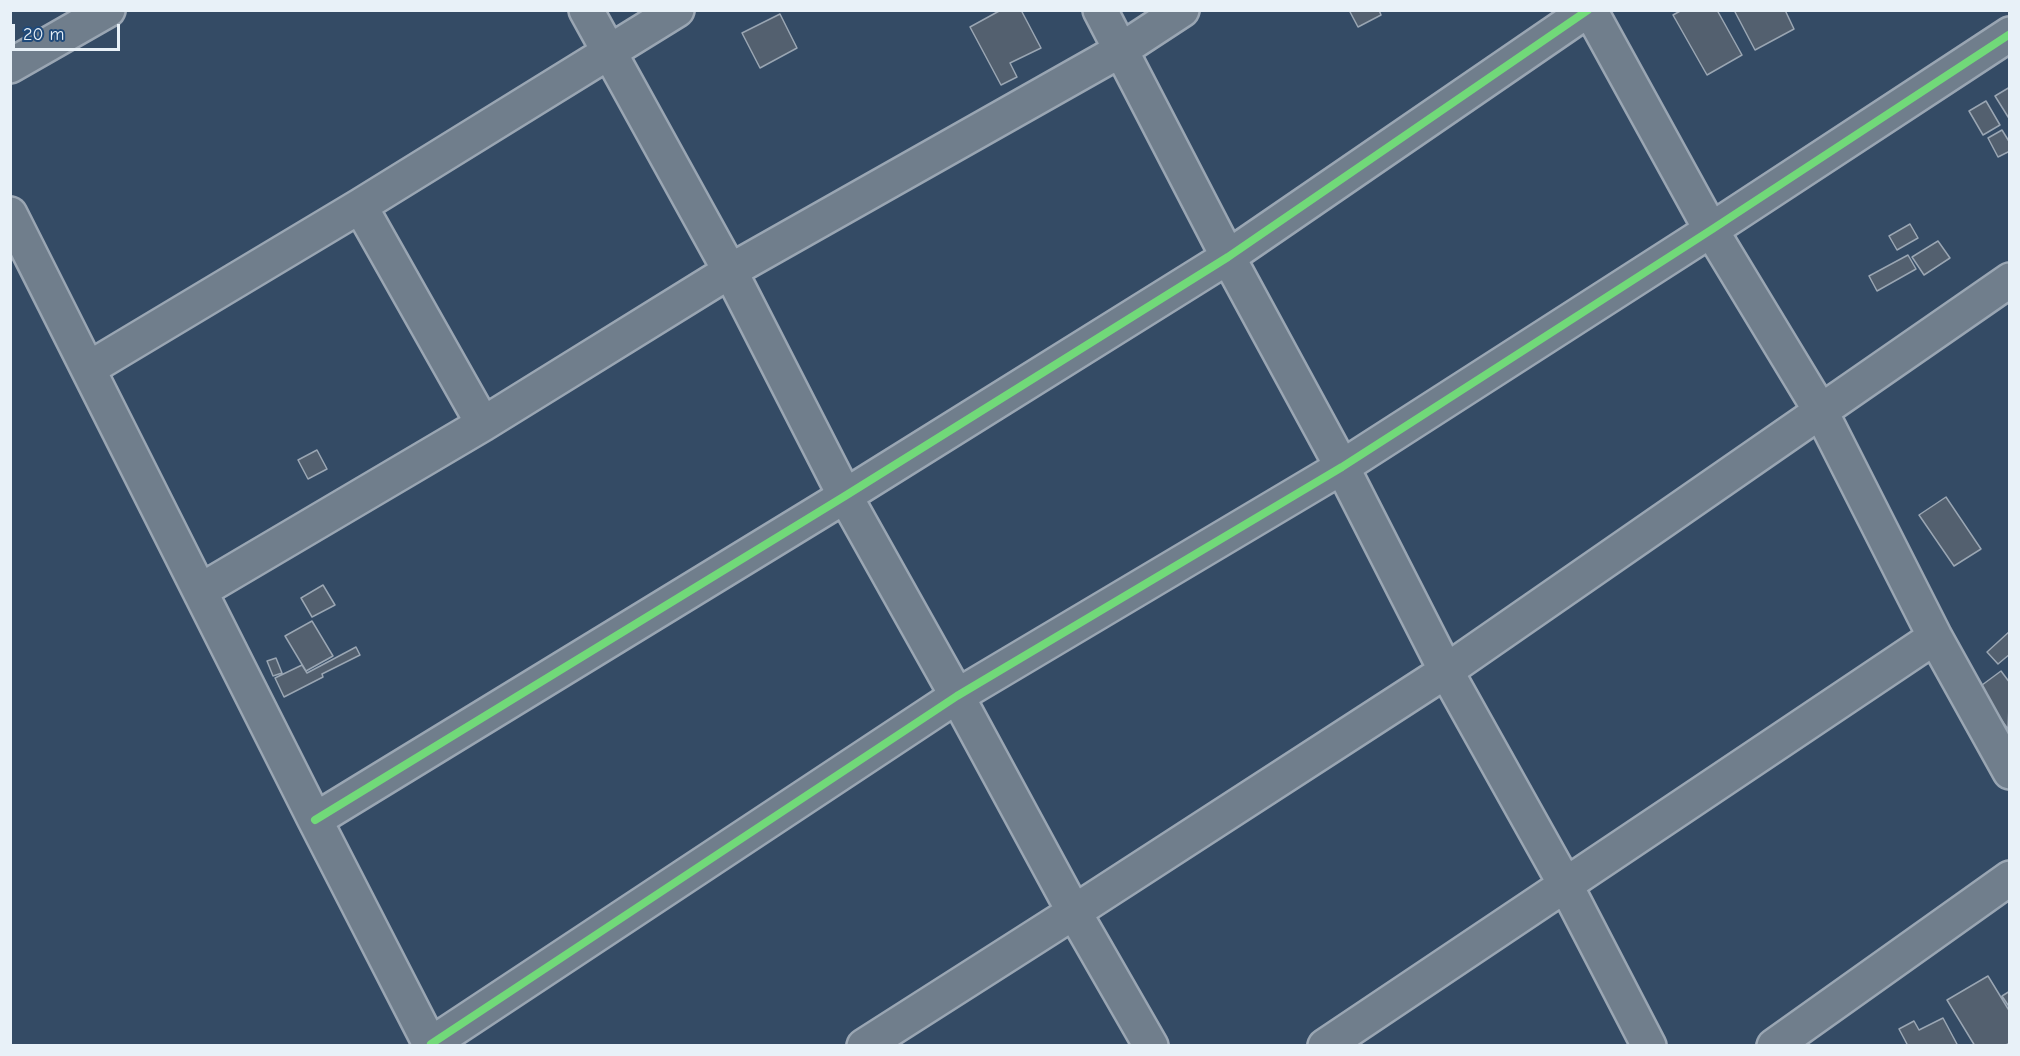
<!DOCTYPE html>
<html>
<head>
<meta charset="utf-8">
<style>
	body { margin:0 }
	#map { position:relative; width:2020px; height:1056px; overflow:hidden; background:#344b65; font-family:"Comic Neue",sans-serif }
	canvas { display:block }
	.frame { position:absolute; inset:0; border:12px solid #e8f1f8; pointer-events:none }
	.scale { position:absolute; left:12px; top:24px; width:108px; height:27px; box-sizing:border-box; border:3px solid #e8f1f8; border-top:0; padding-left:8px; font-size:18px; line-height:21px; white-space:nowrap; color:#e8f1f8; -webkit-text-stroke:4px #1f4a7a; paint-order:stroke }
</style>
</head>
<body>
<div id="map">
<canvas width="2020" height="1056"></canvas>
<div class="frame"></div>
<div class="scale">20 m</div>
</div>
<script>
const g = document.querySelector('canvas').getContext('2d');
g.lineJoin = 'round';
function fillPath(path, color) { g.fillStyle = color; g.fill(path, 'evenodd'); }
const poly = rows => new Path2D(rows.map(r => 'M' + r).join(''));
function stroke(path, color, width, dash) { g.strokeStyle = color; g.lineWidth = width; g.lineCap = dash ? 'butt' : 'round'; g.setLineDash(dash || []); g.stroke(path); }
const building = poly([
	[1001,10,1021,10,1041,48,1010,63,1017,77,1001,85,970,27,1001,10],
	[1349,10,1379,10,1381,15,1358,27,1349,10],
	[1682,10,1717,10,1742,55,1707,75,1673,15,1682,10],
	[1734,10,1785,10,1794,29,1755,50,1734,10],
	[780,14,797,48,760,68,742,33,780,14],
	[2010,87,2010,120,1995,96,2010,87],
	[1986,101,2000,125,1983,135,1969,111,1986,101],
	[2002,130,2010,143,2010,151,1998,157,1988,138,2002,130],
	[1910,224,1918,238,1897,250,1889,236,1910,224],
	[1938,241,1950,258,1924,275,1912,257,1938,241],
	[1908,255,1916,269,1877,291,1869,276,1908,255],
	[317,450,327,469,308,479,298,460,317,450],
	[1946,497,1981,549,1954,566,1919,515,1946,497],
	[323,585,335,605,312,617,301,598,323,585],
	[312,621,333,656,306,671,285,636,312,621],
	[2010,631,2010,654,1998,664,1987,652,2010,631],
	[356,647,360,655,322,674,323,677,284,697,275,678,302,665,307,673,356,647],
	[276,658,282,673,273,676,267,661,276,658],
	[2001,671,2010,683,2008,729,1978,688,2001,671],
	[1988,976,2010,1012,2010,1043,2004,1046,1975,1046,1947,1000,1988,976],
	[2010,991,2010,1008,2002,996,2010,991],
	[1943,1018,1958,1046,1908,1046,1899,1029,1914,1021,1919,1030,1943,1018]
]);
const minor = poly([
	[586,10,730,271,845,496,957,696,1074,912,1151,1046],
	[1100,10,1228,257,1342,467,1446,671,1565,884,1649,1046],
	[1590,10,1711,230,1820,410,1935,637,2010,772],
	[10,66,108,10],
	[360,206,483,424],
	[10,214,315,820,431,1046],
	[88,369,360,206,677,10],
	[200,591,483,424,730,271,1121,50,1182,10],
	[315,820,845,496,1228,257,1588,10],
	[431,1044,957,696,1342,467,1711,230,2010,34],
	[864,1046,1074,912,1446,671,2010,280],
	[1325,1046,1935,637],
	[1774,1046,2010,878]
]);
const cycleway = poly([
	[315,820,845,496,1228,257,1588,10],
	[431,1044,957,696,1342,467,1711,230,2010,34]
]);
fillPath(building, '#53606f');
stroke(building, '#9aa6b3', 1.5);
stroke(minor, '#9aa6b3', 38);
stroke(minor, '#707e8c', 33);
stroke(cycleway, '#71d979', 8);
</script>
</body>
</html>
